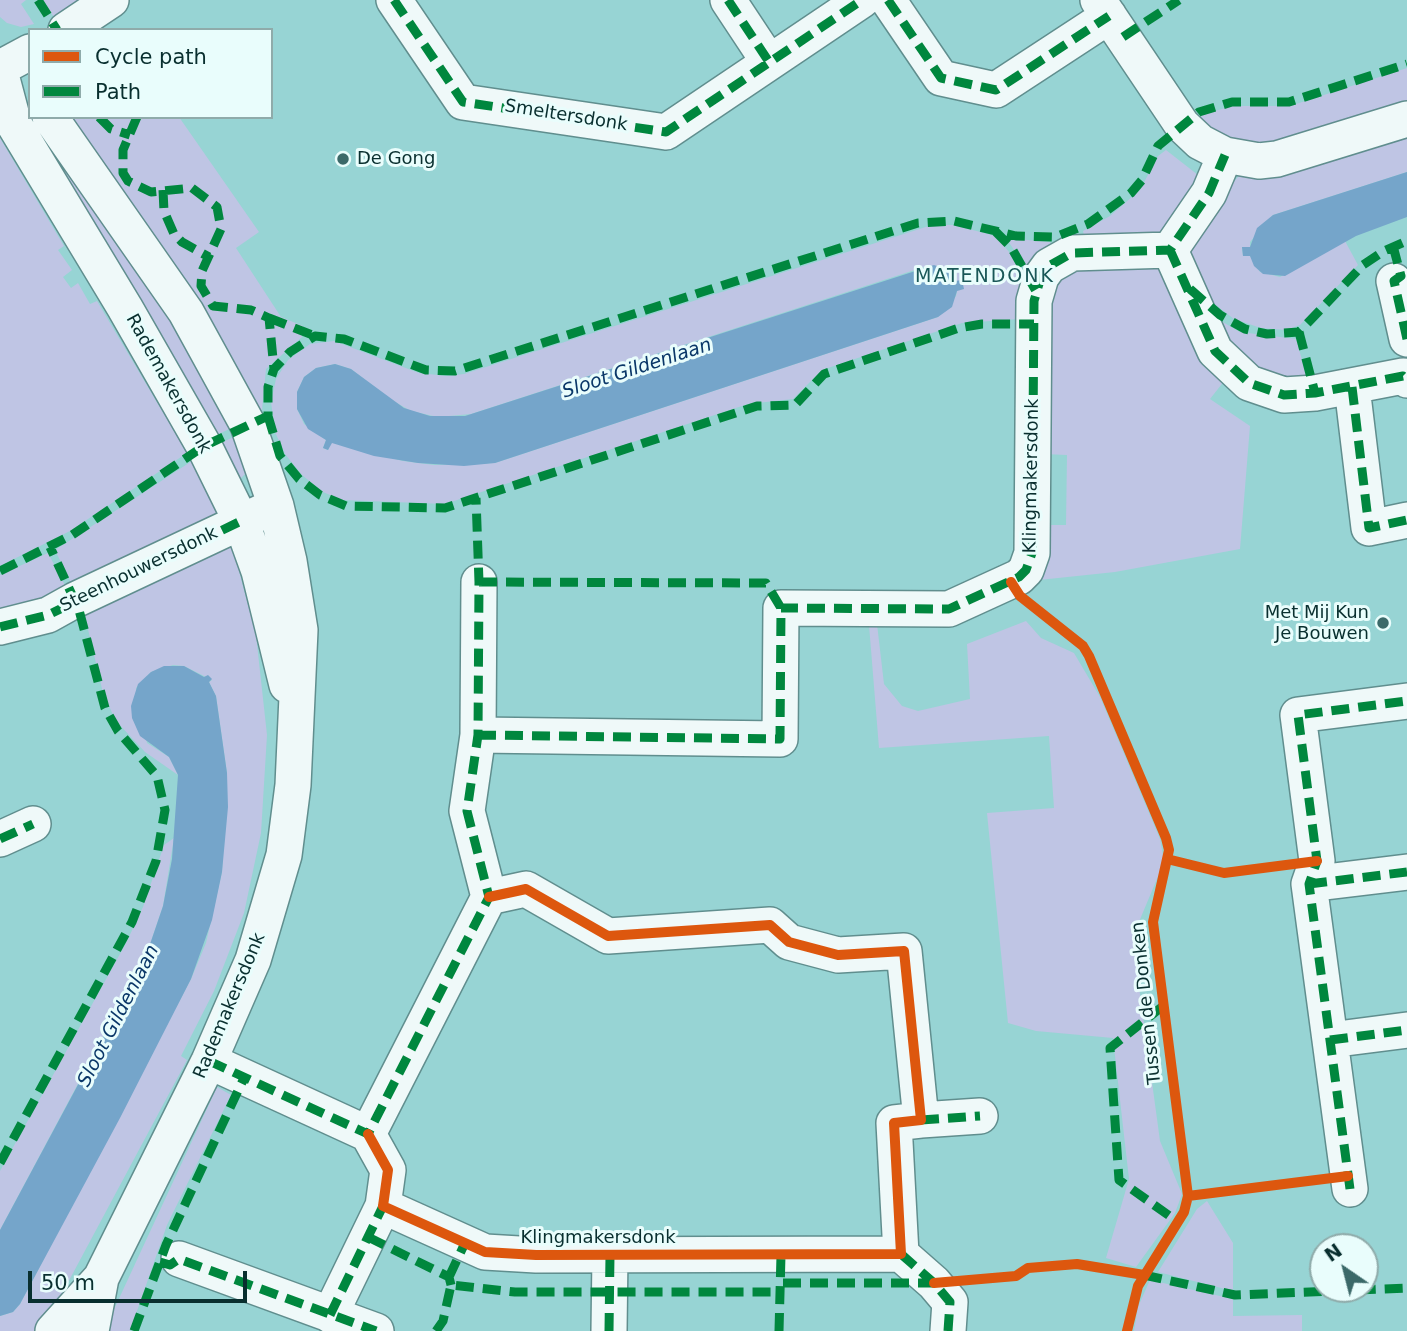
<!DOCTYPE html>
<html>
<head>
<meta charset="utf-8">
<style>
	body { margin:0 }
	#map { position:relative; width:1407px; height:1331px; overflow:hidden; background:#97d4d4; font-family:"DejaVu Sans",sans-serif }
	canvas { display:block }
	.legend { position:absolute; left:28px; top:28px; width:245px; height:91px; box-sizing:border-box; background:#e9fdfc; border:2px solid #8fabaa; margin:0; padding:9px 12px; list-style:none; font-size:21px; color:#092f2f }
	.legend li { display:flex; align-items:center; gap:14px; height:35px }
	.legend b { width:35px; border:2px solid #8fabaa }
	.north { position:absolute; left:1309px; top:1233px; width:70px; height:70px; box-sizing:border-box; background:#e9fdfc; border:2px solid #8fabaa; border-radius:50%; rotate:325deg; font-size:19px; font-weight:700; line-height:28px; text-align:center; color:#092f2f }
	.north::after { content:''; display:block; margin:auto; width:24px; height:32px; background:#3b6969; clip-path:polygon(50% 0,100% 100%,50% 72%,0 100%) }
	.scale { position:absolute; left:28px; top:1271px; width:219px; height:32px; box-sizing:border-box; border:4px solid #092f2f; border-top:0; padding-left:9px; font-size:21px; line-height:24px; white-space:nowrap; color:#092f2f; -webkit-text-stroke:5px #e9fdfc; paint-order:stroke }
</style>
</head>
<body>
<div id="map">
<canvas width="1407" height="1331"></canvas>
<ul class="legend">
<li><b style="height:9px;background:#dd570e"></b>Cycle path</li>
<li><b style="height:9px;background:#00873e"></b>Path</li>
</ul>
<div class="north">N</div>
<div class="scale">50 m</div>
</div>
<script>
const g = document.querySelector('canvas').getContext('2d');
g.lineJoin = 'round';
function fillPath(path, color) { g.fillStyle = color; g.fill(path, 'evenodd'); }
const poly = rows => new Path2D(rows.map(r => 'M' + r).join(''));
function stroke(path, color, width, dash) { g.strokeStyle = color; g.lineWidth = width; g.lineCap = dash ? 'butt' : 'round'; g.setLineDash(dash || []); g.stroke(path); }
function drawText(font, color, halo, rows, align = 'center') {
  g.font = font + ' "DejaVu Sans",sans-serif'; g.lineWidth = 6; g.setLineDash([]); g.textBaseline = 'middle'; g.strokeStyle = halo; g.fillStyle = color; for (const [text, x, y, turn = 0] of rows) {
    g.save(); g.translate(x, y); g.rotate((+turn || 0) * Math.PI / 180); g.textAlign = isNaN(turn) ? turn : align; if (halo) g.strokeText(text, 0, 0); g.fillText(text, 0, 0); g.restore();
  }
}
const green = poly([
	[0,0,26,0,21,4,34,24,21,27,7,23,0,17],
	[43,0,84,0,55,19],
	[1407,68,1407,103,1284,142,1260,145,1230,139,1205,126,1198,116,1232,106,1290,106],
	[30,112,30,117,37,117,109,217,236,426,210,438,24,127],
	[62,117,179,117,259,232,236,248,281,317,303,326,302,337,266,369,262,410,254,414],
	[1407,135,1407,172,1273,215,1250,242,1250,247,1242,247,1243,256,1250,256,1260,272,1280,277,1345,241,1358,265,1300,325,1286,330,1261,328,1234,319,1209,300,1188,254,1218,199,1239,176,1262,177],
	[0,138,64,246,58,250,72,270,63,277,71,288,78,283,90,304,97,301,187,453,70,531,0,566],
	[1166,150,1198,175,1199,187,1166,229,1155,235,1085,240,1083,231,1110,216,1140,190,1158,156],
	[932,225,953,225,996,236,1013,257,1027,282,1019,319,962,323,822,370,793,399,748,404,445,504,342,500,323,492,302,475,285,454,275,432,271,402,276,379,288,360,310,344,334,341,419,373,447,376,464,374],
	[930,265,952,277,957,291,956,296,938,317,495,463,434,465,403,461,331,442,328,450,323,448,326,440,304,424,297,409,297,392,304,377,316,368,335,364,351,369,390,399,411,411,438,417,471,414],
	[1006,238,1050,242,1054,250,1031,275],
	[1068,267,1159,267,1225,380,1210,399,1250,426,1240,549,1115,572,1039,580,1043,525,1066,525,1067,455,1044,454,1046,298],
	[1214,317,1240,332,1296,339,1309,384,1249,370],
	[240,434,251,468,236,483,214,446],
	[192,461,218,511,206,526,74,589,55,550],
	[232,545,256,635,267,735,261,833,244,913,214,991,181,1056,187,1060,42,1331,0,1331,0,1316,13,1312,20,1304,191,979,206,943,222,872,227,773,216,696,209,682,212,680,184,666,173,665,151,672,136,688,147,743,169,757,178,775,145,752,116,721,103,693,83,608],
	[48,553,68,591,0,618,0,575],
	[1026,621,1041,638,1074,653,1100,697,1160,839,1164,862,1136,929,1137,972,1160,1141,1182,1194,1175,1213,1136,1267,1106,1258,1129,1179,1113,1038,1036,1031,1008,1023,987,813,1054,808,1049,736,879,748,869,625,877,624,884,684,902,706,918,711,970,699,967,644],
	[174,838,163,906,146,956,0,1230,0,1171,126,943,143,907,164,845],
	[217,1087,231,1095,167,1225,130,1331,104,1331],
	[1207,1201,1233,1243,1233,1291,1158,1272,1197,1209],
	[1150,1280,1233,1299,1233,1316,1302,1315,1302,1331,1134,1331,1138,1307]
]);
const water = poly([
	[1407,172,1407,217,1356,236,1285,276,1263,274,1254,266,1250,256,1243,256,1242,247,1250,247,1257,228,1273,215],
	[934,265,945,269,955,281,962,280,964,289,957,291,952,307,938,317,495,463,464,466,418,463,374,456,332,443,328,450,323,448,326,440,308,429,297,409,297,392,304,377,316,368,335,364,351,369,404,408,430,416,465,416],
	[164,666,184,666,204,677,208,675,212,679,209,682,216,696,227,773,228,807,222,872,212,920,191,979,120,1118,20,1304,13,1312,0,1316,0,1230,132,984,146,956,163,906,172,859,178,775,169,757,140,736,132,718,131,706,138,684,151,672]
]);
const minor = poly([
	[394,0,463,102,666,132,862,0],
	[728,0,769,62],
	[888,0,941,78,996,90,1109,16],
	[1098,0,1182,125,1200,142,1225,155,1259,161,1277,159,1407,119],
	[66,30,111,0],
	[0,68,30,52],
	[0,71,14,124,125,308,204,446,241,521,259,571,287,685],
	[50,117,186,312,248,425,276,506,289,561,300,630,293,785,284,855,253,960,209,1061,101,1278,91,1331],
	[1170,250,1215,351,1249,383,1284,395,1315,393,1403,376,1407,380],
	[1394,281,1407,339],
	[1352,387,1369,528,1407,520],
	[0,627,48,615,75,600,262,512],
	[478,735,780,739,781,608,949,609,1019,577,1026,570,1032,553,1034,301,1041,277,1049,266,1072,253,1170,250,1209,193,1225,155],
	[0,839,33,824],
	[1309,884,1407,872],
	[1330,1040,1407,1030],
	[209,1061,368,1134,489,897,467,811,478,735,479,582],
	[921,1120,980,1116],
	[368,1134,388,1170,383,1206,485,1252,536,1255,901,1254,894,1123,921,1120,904,951,838,955,789,942,770,925,608,936,526,889,489,897],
	[1350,1189,1309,884,1317,861,1298,715,1407,701],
	[901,1254,934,1283,950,1302,948,1331],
	[179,1259,376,1331],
	[330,1315,383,1206],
	[53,1331,101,1278],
	[609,1331,610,1255]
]);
const quiet = poly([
	[38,0,57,30],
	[394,0,463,102,666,132,862,0],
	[728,0,769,62],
	[888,0,941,78,996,90,1109,16],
	[1123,37,1179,0],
	[99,117,111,129,130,135],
	[137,117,123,150,123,173,128,181,151,192,192,188,217,207,221,229,202,271,201,286,213,306,251,310,269,318,274,369],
	[163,190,164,211,174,234,182,242,209,257],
	[995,231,1011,247,1036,291],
	[1393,246,1401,276,1394,281,1407,339],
	[1170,250,1215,351,1249,383,1284,395,1315,393,1403,376,1407,380],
	[1190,289,1220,315,1245,329,1267,334,1299,332,1363,265,1384,251,1407,241],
	[269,318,315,336],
	[1299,332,1315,393],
	[1352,387,1369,528,1407,520],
	[268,416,280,456,299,479,320,495,346,506,445,508,757,406,795,405,824,374,959,328,982,324,1034,324],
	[0,571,72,535,204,446,268,416,268,387,274,369,290,352,315,336,344,339,426,370,455,371,918,223,954,221,1016,236,1055,237,1088,224,1131,193,1142,180,1158,146,1199,112,1232,102,1289,102,1407,64],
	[479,582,766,583,781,608],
	[0,627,48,615,241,521],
	[478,735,780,739,781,608,949,609,1019,577,1026,570,1032,553,1034,301,1041,277,1049,266,1072,253,1170,250,1209,193,1225,155],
	[0,839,33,824],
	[1309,884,1407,872],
	[1163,1006,1110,1048,1119,1180,1178,1222],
	[1330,1040,1407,1030],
	[209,1061,368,1134,489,897,467,811,478,735,479,582,476,498],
	[921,1120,980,1116],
	[0,1163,132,922,156,861,165,810,157,776,118,731,105,708,79,610,50,547],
	[1350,1189,1309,884,1317,861,1298,715,1407,701],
	[368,1237,449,1277,451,1285],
	[901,1254,934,1283,950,1302,948,1331],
	[160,1262,170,1265,179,1259,376,1331],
	[1144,1275,1235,1295,1407,1288],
	[449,1277,464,1245],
	[783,1283,934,1283],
	[330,1315,383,1206],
	[134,1331,166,1245,244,1078],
	[436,1331,443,1321,451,1285,515,1292,783,1292],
	[609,1331,610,1255],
	[779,1331,781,1255]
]);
const cycleway = poly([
	[1011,582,1020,596,1083,646,1089,656,1166,838,1169,850,1153,922,1188,1196,1184,1212,1138,1286,1127,1331],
	[1167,859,1224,873,1317,861],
	[368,1134,388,1170,383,1206,485,1252,536,1255,901,1254,894,1123,921,1120,904,951,838,955,789,942,770,925,608,936,526,889,489,897],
	[1188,1196,1348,1176],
	[934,1283,1016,1276,1028,1268,1077,1264,1144,1275]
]);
const markers = [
	[343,159,7,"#3b6969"],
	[1383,623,7,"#3b6969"]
];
const streetNames = [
	["Smeltersdonk",566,116,9],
	["Rademakersdonk",168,384,61],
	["Klingmakersdonk",1032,476,-89],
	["Steenhouwersdonk",139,570,-26],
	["Tussen de Donken",1147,1003,-96],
	["Rademakersdonk",230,1006,-67],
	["Klingmakersdonk",598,1238]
];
const poiNames = [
	["De Gong",357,159],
	["Met Mij Kun",1369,613,"right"],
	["Je Bouwen",1369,634,"right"]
];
const neighbourhoodNames = [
	["MATENDONK",985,277]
];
const waterNames = [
	["Sloot Gildenlaan",637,369,-18],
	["Sloot Gildenlaan",119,1016,-63]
];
fillPath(green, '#bfc5e4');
fillPath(water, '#75a5ca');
stroke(minor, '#608e8e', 38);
stroke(minor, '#eff9f9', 35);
stroke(quiet, '#00873e', 9, [18, 9]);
stroke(cycleway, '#dd570e', 10);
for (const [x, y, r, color] of markers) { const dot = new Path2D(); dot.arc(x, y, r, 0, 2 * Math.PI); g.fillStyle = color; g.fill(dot); stroke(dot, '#e9fdfc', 2.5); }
drawText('18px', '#092f2f', '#e9fdfc', streetNames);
drawText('18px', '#092f2f', '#e9fdfc', poiNames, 'left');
g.letterSpacing = '2px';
drawText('19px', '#195757', '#e9fdfc', neighbourhoodNames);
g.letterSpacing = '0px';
drawText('italic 19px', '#0a3768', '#e9fdfc', waterNames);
</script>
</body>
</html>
